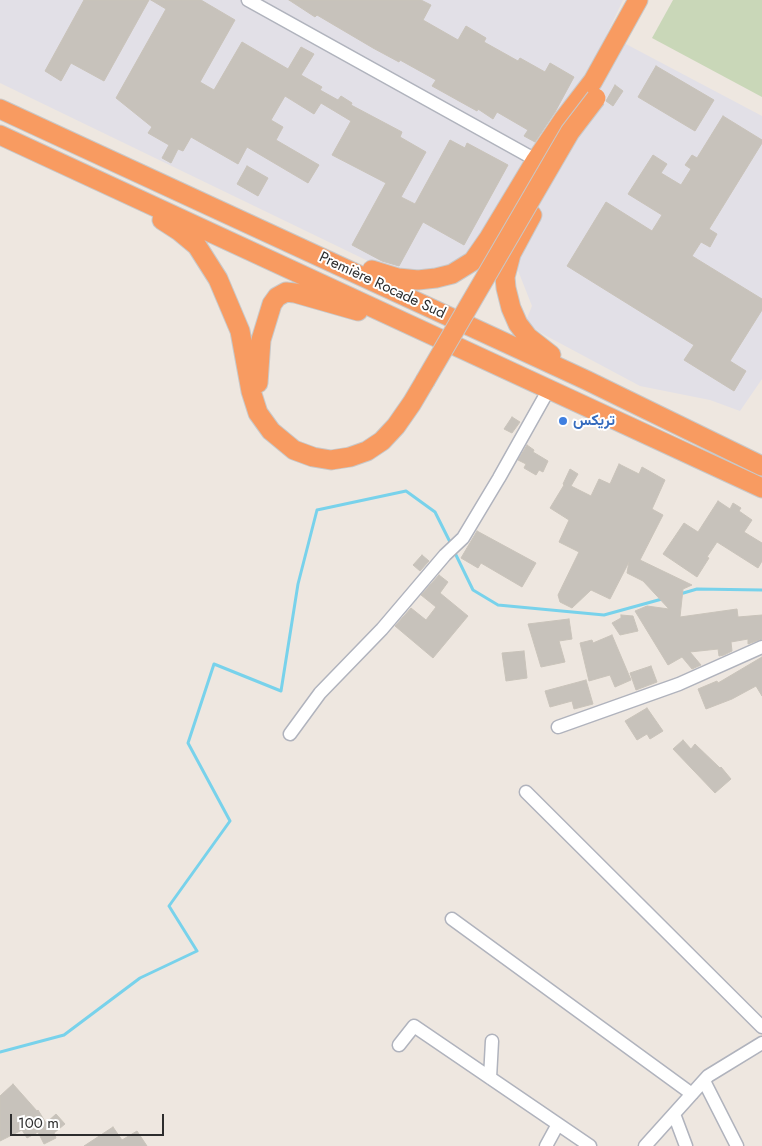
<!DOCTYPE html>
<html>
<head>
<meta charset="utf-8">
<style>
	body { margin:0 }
	#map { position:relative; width:762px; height:1146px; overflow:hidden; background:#eee7e0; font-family:Jost,sans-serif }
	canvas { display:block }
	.scale { position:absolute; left:10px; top:1114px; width:154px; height:22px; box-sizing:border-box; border:2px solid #2d2d2d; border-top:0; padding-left:6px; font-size:15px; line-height:18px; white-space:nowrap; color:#2d2d2d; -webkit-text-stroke:4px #fff; paint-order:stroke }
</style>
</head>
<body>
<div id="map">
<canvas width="762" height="1146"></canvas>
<div class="scale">100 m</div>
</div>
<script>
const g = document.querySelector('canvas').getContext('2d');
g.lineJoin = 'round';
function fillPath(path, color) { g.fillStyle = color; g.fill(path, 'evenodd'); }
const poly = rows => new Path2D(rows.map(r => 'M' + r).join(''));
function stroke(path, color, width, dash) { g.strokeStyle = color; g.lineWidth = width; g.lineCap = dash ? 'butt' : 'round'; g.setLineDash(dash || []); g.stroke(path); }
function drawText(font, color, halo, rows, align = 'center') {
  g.font = font + ' Jost,Vazirmatn,sans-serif'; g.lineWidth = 4; g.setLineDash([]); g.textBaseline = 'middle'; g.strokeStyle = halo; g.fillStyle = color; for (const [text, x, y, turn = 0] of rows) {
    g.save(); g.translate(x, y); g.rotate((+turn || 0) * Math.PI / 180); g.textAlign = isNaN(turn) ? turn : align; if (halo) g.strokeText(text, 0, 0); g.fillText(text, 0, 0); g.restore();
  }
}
const industrial = poly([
	[0,0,623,0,607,34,762,116,762,379,740,411,710,400,640,386,539,332,526,321,532,306,517,268,490,248,432,274,397,275,0,83]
]);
const cemetery = poly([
	[673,0,762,0,762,97,652,38]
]);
const stream = poly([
	[454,551,473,590,498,605,604,615,662,599],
	[680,594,697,589,762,590],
	[0,1052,64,1035,140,978,197,951,169,906,230,821,188,743,214,664,281,691,298,584,317,510,406,491,435,512,452,546]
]);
const building = poly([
	[84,0,149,0,104,81,71,63,61,81,45,71,84,0],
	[151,0,201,0,235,20,200,82,214,90,242,42,288,69,301,47,314,54,301,75,322,87,320,90,338,100,341,96,352,103,351,105,402,132,400,137,426,152,401,197,415,204,450,140,465,148,467,143,508,165,464,245,423,222,399,266,382,261,352,245,386,183,332,155,351,121,321,103,314,114,285,96,271,120,283,127,276,140,319,165,308,183,247,147,238,164,191,137,183,151,178,149,171,163,162,158,169,145,148,133,152,127,116,98,166,9,151,0],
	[289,0,421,0,431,5,423,20,458,40,466,26,486,38,484,42,518,61,520,58,545,72,550,63,574,77,555,112,535,142,524,136,528,130,497,112,493,119,478,109,477,111,432,86,436,80,400,60,399,62,373,48,317,15,315,17,289,0],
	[656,66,714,100,695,131,638,97,656,66],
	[615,85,623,91,613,106,606,101,615,85],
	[723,116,762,140,762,143,709,229,717,234,710,247,701,242,692,256,762,299,762,310,730,361,746,371,734,391,684,360,694,345,567,266,606,202,652,231,662,215,628,194,653,155,667,164,661,173,681,185,691,169,685,165,692,155,697,158,723,116],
	[247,166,268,178,258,196,237,184,247,166],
	[512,417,520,422,512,433,504,429,512,417],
	[527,445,534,450,533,452,548,461,543,472,539,470,536,475,524,468,526,464,518,460,527,445],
	[619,464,639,474,642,467,665,480,652,509,663,515,640,560,692,585,683,589,680,617,737,609,738,617,762,615,762,639,748,644,748,639,731,642,732,651,724,655,719,656,718,649,690,652,701,665,692,669,682,657,668,665,635,611,647,606,669,609,643,581,627,573,629,562,610,599,591,590,572,608,560,602,558,595,579,552,559,542,569,520,550,508,564,485,563,484,570,469,578,474,571,486,591,496,599,479,610,484,619,464],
	[718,501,730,509,733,503,741,508,739,511,752,520,744,532,762,543,762,561,758,568,717,542,707,557,709,558,697,577,663,554,684,523,698,532,718,501],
	[477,531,536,563,522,587,481,563,478,568,461,558,477,531],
	[422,555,429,561,420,571,413,565,422,555],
	[439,575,448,582,440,593,468,616,433,658,395,626,411,608,426,620,436,607,421,595,439,575],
	[621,615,633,616,638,631,620,635,612,623,621,618,621,615],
	[569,619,572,639,559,641,565,662,541,667,528,624,569,619],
	[612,635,631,680,615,687,610,675,589,681,580,643,592,640,593,643,612,635],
	[524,651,527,678,506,681,502,653,524,651],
	[762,657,762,696,756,686,732,699,706,709,698,689,717,681,718,683,762,657],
	[651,666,657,682,636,690,630,673,651,666],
	[586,680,593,704,574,709,572,701,550,707,545,691,586,680],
	[647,708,663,731,650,739,647,734,637,740,625,721,647,708],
	[683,740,691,749,695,744,720,768,721,767,731,779,715,793,673,749,683,740],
	[13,1084,37,1111,38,1110,46,1123,56,1114,65,1124,54,1133,56,1138,44,1144,38,1132,27,1138,22,1130,0,1141,0,1096,13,1084],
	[113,1127,122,1140,137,1131,147,1146,84,1146,113,1127]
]);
const minor = poly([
	[248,0,536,160],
	[558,727,679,684,762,647],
	[290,734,320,693,382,629,445,555,463,538,499,478,549,389],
	[526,792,762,1027],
	[452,919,692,1094],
	[399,1045,414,1026,590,1146],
	[490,1078,492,1041],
	[704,1081,737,1146],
	[674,1114,686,1146],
	[546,1146,558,1124],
	[645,1146,708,1076,762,1043]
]);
const highway = poly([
	[0,109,586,380,762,466],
	[0,135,762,488],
	[532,215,511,254,505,277,506,288,511,308,518,324,528,337,551,355],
	[162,220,179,231,197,246,218,279,240,331,251,391,258,413,271,431,294,450,313,457,331,460,350,457,367,451,382,441,396,426,412,403,425,381],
	[372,270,398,278,418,280,436,278,452,274,473,261,489,238,536,160,563,120,593,81,638,0],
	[258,383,261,340,272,304,277,297,286,292,295,293,358,311]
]);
const highwayBridge = poly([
	[425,381,570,132,596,98]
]);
const markers = [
	[563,421,5,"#3f7fe0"]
];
const streetNames = [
	["Première Rocade Sud",382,286,25]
];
const shopNames = [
	["تريكس",573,421]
];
fillPath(industrial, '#e2e0e7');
fillPath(cemetery, '#c9d7b8');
stroke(stream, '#78d2eb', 3);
fillPath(building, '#c7c2bb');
stroke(building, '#c9c3ba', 1);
stroke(minor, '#b0b3bd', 15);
stroke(highway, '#c8c8c8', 21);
stroke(minor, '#fff', 12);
stroke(highway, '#f89b61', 19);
stroke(highwayBridge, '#c8c8c8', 21, []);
stroke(highwayBridge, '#f89b61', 19);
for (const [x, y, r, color] of markers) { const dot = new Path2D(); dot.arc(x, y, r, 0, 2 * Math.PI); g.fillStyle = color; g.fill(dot); stroke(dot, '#fff', 2); }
drawText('15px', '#2d2d2d', '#fff', streetNames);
drawText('bold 15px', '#366cbe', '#fff', shopNames, 'left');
</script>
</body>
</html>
